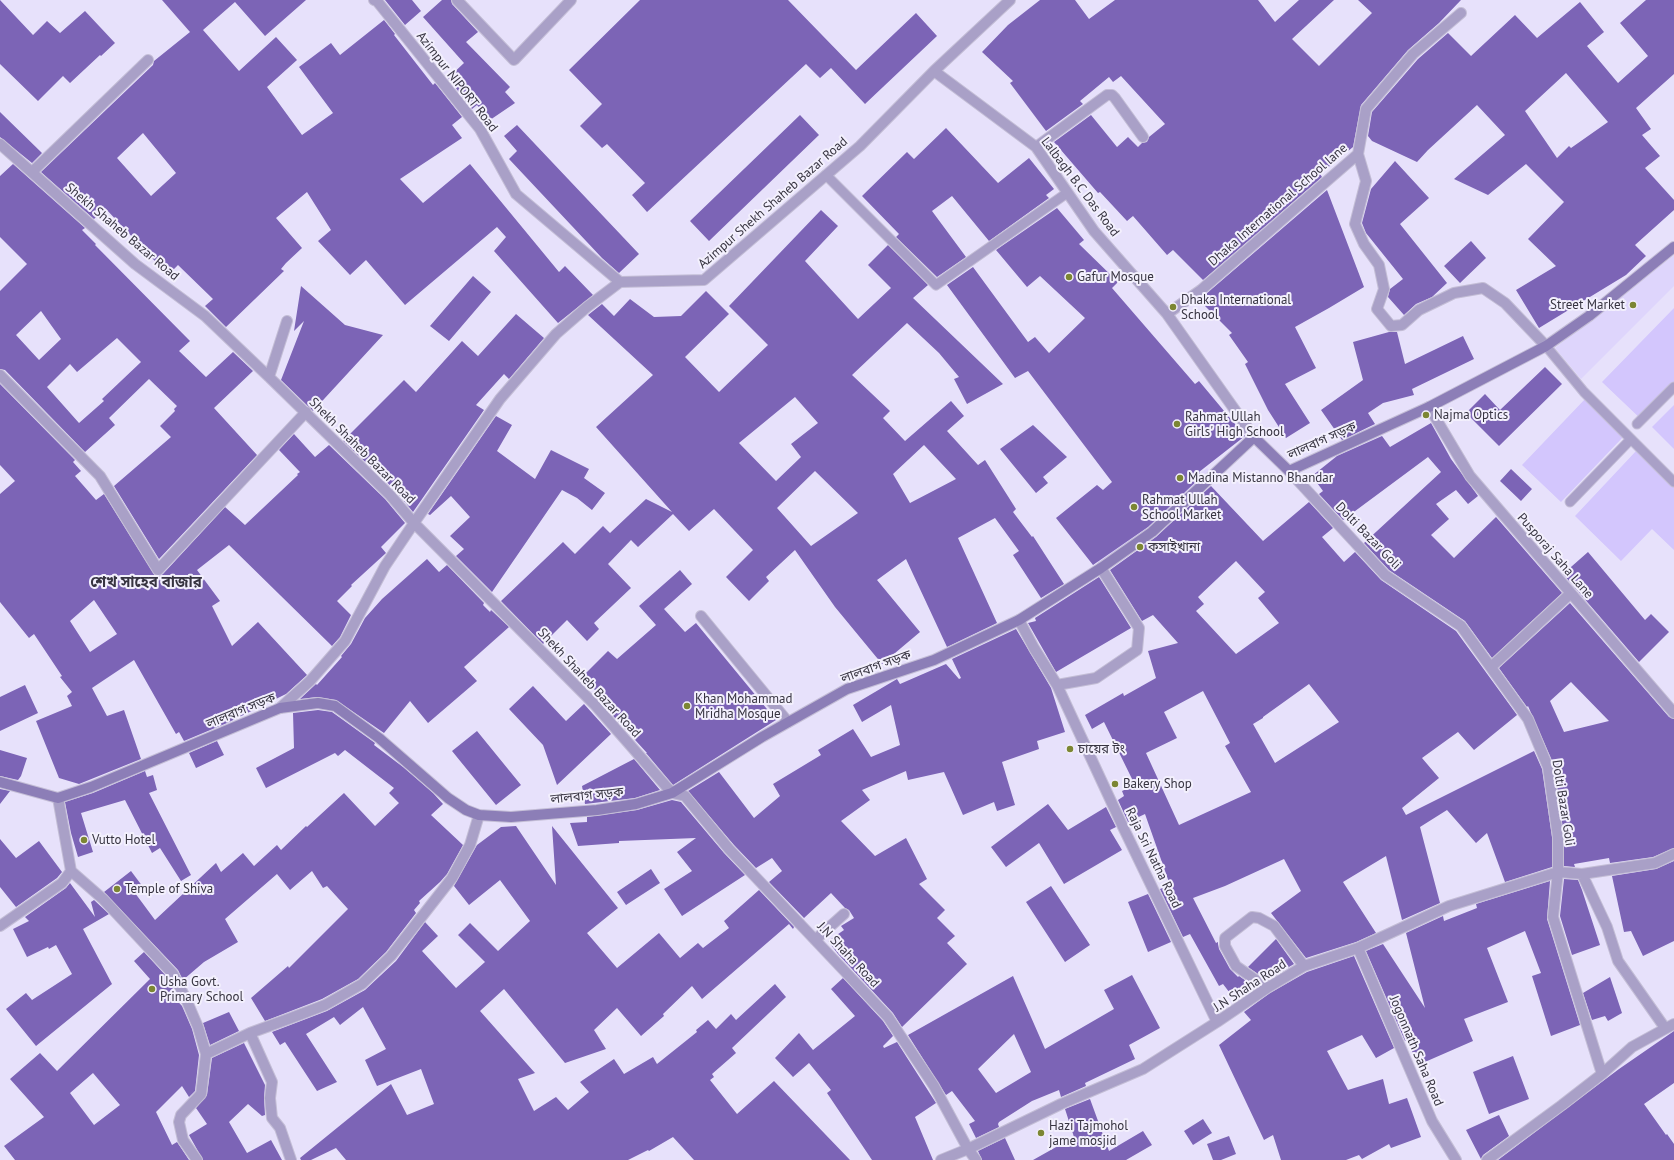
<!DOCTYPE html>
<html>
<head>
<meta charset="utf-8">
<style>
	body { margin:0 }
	canvas { display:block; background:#e7e1fb }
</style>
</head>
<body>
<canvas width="1674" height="1160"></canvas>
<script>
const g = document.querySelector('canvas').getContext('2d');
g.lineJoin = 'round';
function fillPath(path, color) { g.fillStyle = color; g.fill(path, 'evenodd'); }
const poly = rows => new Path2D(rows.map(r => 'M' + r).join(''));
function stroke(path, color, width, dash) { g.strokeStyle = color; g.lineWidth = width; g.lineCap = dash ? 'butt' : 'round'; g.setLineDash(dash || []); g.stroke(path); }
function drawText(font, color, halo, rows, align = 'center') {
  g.font = font + ' "PT Sans","Noto Sans Bengali",sans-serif'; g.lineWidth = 4; g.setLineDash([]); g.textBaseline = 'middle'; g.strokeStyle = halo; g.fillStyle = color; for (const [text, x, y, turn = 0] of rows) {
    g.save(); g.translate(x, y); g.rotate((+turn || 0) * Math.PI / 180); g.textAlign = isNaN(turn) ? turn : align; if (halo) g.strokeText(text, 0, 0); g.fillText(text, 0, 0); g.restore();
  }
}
const built = poly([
	[1674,255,1674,286,1581,379,1555,348],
	[1207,468,1212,473,1150,530,1100,566,1096,560]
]);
const green = poly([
	[1674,308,1674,391,1644,422,1602,382],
	[1586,398,1625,435,1561,502,1522,465],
	[1674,405,1674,449,1652,427],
	[1637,450,1674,486,1674,550,1652,529,1621,561,1575,516]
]);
const building = poly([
	[0,0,33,35,47,21,60,33,85,11,115,43,101,56,100,55,70,83,63,76,38,101,0,64],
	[162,0,306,0,265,36,235,2,203,30,239,71,276,37,297,60,267,87,302,135,333,113,299,67,331,43,340,55,384,20,395,34,394,35,433,85,435,83,462,117,452,125,462,138,400,179,423,203,470,164,559,272,565,266,593,295,558,323,494,251,506,237,497,227,405,305,366,260,350,275,318,241,331,230,307,192,276,218,302,248,286,263,281,269,284,271,226,327,205,306,213,299,178,265,168,275,105,208,94,219,41,172,153,65,154,61,190,32],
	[143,133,176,173,151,196,117,158],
	[385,0,412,0,421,11,405,25],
	[442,0,451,0,452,4,478,32,466,42,510,87,505,92,515,103,490,120,477,105,472,109,448,78,464,63,423,17],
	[640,0,788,0,856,70,916,13,937,36,865,104,831,68,820,78,806,64,647,212,632,195,645,183,607,144,602,148,580,126,602,104,569,70],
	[1040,0,1075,0,1089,19,1115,0,1258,0,1275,22,1299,0,1334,0,1292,39,1319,66,1372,13,1358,0,1461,0,1439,23,1408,50,1361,105,1353,147,1320,174,1322,177,1203,280,1173,250,1167,255,1133,216,1127,221,1100,192,1098,193,1054,142,1091,115,1117,147,1128,137,1138,147,1142,143,1147,142,1149,137,1165,124,1121,76,1113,82,1109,77,1080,101,1083,104,1046,131,1010,83,1013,81,982,52,1008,25],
	[1646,0,1674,0,1674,74,1636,108,1651,129,1642,135,1660,156,1645,168,1674,200,1674,210,1635,245,1646,256,1626,275,1539,328,1516,290,1556,266,1528,239,1564,202,1526,164,1488,195,1454,179,1505,135,1477,105,1428,150,1417,162,1372,141,1368,136,1372,112,1418,59,1448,33,1471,56,1515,15,1537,38,1580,2,1604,32,1587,46,1618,83,1648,56,1620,23],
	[1566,73,1608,122,1571,148,1569,146,1557,158,1525,111],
	[0,112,42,153,32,163,0,137],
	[800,115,819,135,709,241,690,221],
	[517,125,639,254,619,273,602,258,509,159,517,151,504,136],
	[946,128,998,183,1029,158,1054,189,1046,195,1049,198,989,241,952,196,932,211,966,257,937,277,896,237,899,234,862,196,907,152,914,159],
	[1395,161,1429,198,1400,224,1447,283,1432,297,1416,304,1404,315,1388,297,1390,289,1403,279,1366,233,1362,223,1371,189],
	[13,164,85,228,82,230,96,244,95,245,190,341,179,351,206,377,233,352,253,371,214,408,257,455,159,559,114,486,171,437,160,426,175,411,174,409,177,406,149,379,109,418,115,425,85,452,5,370,0,369,0,291,27,264,0,237,0,176],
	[41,311,61,339,39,360,16,335],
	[117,338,141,362,102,399,104,401,79,423,47,387,70,364,77,372],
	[1327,190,1364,287,1329,308,1295,327,1316,368,1285,384,1310,423,1286,438,1268,410,1245,364,1248,362,1229,335,1232,333,1199,300],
	[1057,208,1084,240,1079,244,1118,282,1112,288,1195,384,1199,381,1245,436,1199,472,1202,476,1148,527,1093,565,1056,518,1097,485,1103,490,1112,482,1028,371,1015,378,947,285,973,267,1028,342,1035,337,1049,353,1085,318,1040,276,1027,287,996,250],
	[821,210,838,226,805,261,858,319,891,288,868,265,888,245,928,285,913,298,1003,384,967,404,954,379,959,377,939,353,907,323,852,375,890,411,883,418,905,441,951,401,964,416,947,431,978,465,985,460,1016,509,1013,512,1032,537,1033,536,1064,584,1041,598,1013,555,1019,551,995,518,958,538,997,623,947,647,906,559,877,580,920,632,882,664,835,607,795,550,766,577,769,581,749,601,726,577,753,550,714,509,689,531,673,514,638,547,631,540,608,564,631,588,594,623,599,629,587,641,567,620,543,644,501,601,563,542,575,554,603,526,610,533,646,499,672,512,596,427,653,375,588,315,602,304,614,316,630,299,654,317,681,316,706,291,729,314,685,357,719,392,768,345,729,306],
	[795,397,818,423,791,444,801,457,776,481,739,443],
	[924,445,956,479,910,503,893,474],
	[815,471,858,513,811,546,777,508],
	[1471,241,1486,258,1460,283,1444,266],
	[473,276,491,292,449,341,430,326],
	[301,286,345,325,383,335,313,411,281,380,304,321,294,331],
	[516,314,544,338,509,379,504,374,476,405,484,410,413,512,395,490,343,441,404,380,416,392,462,341,478,356],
	[1389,332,1397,332,1405,364,1463,336,1474,359,1412,389,1414,395,1383,403,1368,413,1375,424,1342,440,1321,410,1363,380,1353,342],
	[1545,367,1562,384,1499,446,1466,413,1485,394,1500,410],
	[0,384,75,460,73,462,81,471,75,476,96,500,104,494,155,576,160,576,163,574,225,507,245,525,298,475,297,474,300,472,279,450,294,434,315,457,329,445,385,499,405,523,381,547,386,553,351,585,352,586,337,601,351,615,340,637,332,646,229,545,197,570,220,601,212,606,232,646,258,622,307,675,286,694,227,723,184,741,179,732,176,734,134,660,92,688,107,716,124,710,141,759,79,784,59,778,36,721,72,706,67,696,72,692,60,677,62,676,34,634,29,638,0,602,0,494,15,481,0,465],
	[94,600,117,634,90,652,70,621],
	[496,416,512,425,497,451,535,479,551,450,589,469,584,478,605,493,592,510,577,498,562,490,492,592,456,556,464,549,450,536,470,517,451,496,430,515,428,514],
	[1431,423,1451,459,1478,496,1468,504,1456,490,1436,504,1449,519,1431,535,1454,558,1496,517,1562,593,1492,658,1465,621,1389,570,1364,543,1441,472,1428,457,1343,520,1319,494,1323,491,1312,476,1337,456,1382,436,1390,447],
	[1033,425,1067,457,1043,477,1048,483,1036,493,1000,449],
	[1511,469,1532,489,1521,501,1500,481],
	[1211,486,1263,541,1309,502,1333,528,1322,537,1344,562,1355,552,1381,580,1456,631,1517,715,1474,750,1458,732,1422,758,1439,778,1402,808,1406,815,1534,751,1542,769,1552,837,1552,867,1505,882,1487,833,1476,843,1447,810,1420,827,1440,903,1402,920,1386,856,1343,882,1376,933,1356,942,1306,958,1271,913,1301,891,1284,859,1225,886,1193,898,1216,943,1218,942,1218,944,1219,949,1230,969,1238,977,1239,976,1256,988,1236,1001,1223,984,1219,986,1190,934,1183,937,1160,889,1170,885,1145,814,1128,822,1118,800,1124,796,1122,791,1135,785,1104,722,1092,729,1085,715,1123,693,1124,696,1156,678,1148,651,1178,643,1153,615,1142,621,1110,570,1156,537],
	[1236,561,1265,592,1258,598,1279,623,1236,654,1196,611,1204,604,1198,597],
	[1309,684,1339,722,1275,763,1253,724,1263,718,1263,717],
	[1203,691,1230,743,1225,746,1251,792,1179,825,1146,753,1177,738,1164,712],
	[1588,552,1645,620,1651,614,1669,632,1639,662,1563,574],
	[427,559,439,572,447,565,484,603,483,605,490,612,491,610,509,627,464,667,477,681,428,723,410,701,384,733,336,700,317,697,300,699,316,684,317,685,342,657,341,656,351,644,365,618,382,599],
	[680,570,692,584,664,609,685,632,696,623,776,720,673,785,646,753,647,753,594,695,597,692,582,677,608,651,617,659,656,625,639,606],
	[1099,577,1131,628,1056,672,1028,623,1036,621,1035,618],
	[1570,603,1669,717,1674,719,1674,848,1653,857,1610,863,1609,858,1574,864,1575,867,1564,866,1564,836,1554,765,1528,706,1527,707,1499,668],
	[1571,682,1609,721,1564,732,1550,701],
	[1016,629,1051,688,1065,732,1037,741,1039,749,1002,762,1015,805,997,811,994,802,963,815,944,772,908,780,906,771,862,790,870,800,841,821,875,856,906,838,927,879,919,884,945,910,937,918,955,936,947,943,967,964,902,1027,893,1013,838,954,828,941,844,930,841,926,854,918,849,910,845,908,831,893,804,918,769,882,782,871,772,858,756,868,734,845,688,791,719,772,754,818,780,796,773,784,821,755,818,750,853,729,871,757,900,745,891,705,862,722,853,705,897,679,900,684,946,664,959,679,961,678,952,659],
	[25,685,38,713,0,731,0,697],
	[533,686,566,721,584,704,611,734,557,785,543,745,509,709],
	[318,710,332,712,375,743,374,745,403,767,433,793,443,804,431,815,463,845,447,874,440,882,419,901,420,903,414,910,416,913,386,952,358,979,322,999,265,1021,251,998,288,966,289,968,348,909,327,886,323,888,312,871,290,890,277,874,225,919,238,942,204,962,183,980,178,970,104,892,131,871,143,887,135,893,155,920,216,863,221,872,243,853,254,866,277,845,281,850,306,826,307,827,344,793,375,826,399,803,389,793,394,788,345,750,338,756,335,753,266,788,256,768,294,748,293,713],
	[477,731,521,785,496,805,452,751],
	[217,741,224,755,196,768,189,753],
	[0,750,27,758,21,776,18,780,0,776],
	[634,759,660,790,635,798,585,804,582,786],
	[145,771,147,777,153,775,157,790,149,793,191,875,181,881,160,848,152,853,125,800,81,813,93,852,78,857,71,833,65,802,93,793],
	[0,789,10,791,0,804],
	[672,800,681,802,724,853,745,875,682,916,664,889,692,871,677,852,696,838,619,841,619,843,578,846,570,823,587,822,587,817,637,810],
	[1048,804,1068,830,1106,807,1116,827,1110,830,1122,850,1064,884,1039,843,1006,867,991,847],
	[516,826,556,885,552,826,618,908,587,933,617,968,659,933,680,958,698,943,703,948,729,928,724,921,759,890,794,927,793,929,789,924,702,999,692,986,663,1014,664,1016,641,1036,617,1008,594,1030,606,1049,565,1063,504,989,480,1011,535,1073,518,1079,534,1111,556,1097,568,1110,589,1092,580,1082,614,1059,624,1074,653,1057,657,1064,697,1032,696,1030,708,1020,716,1029,731,1014,736,1020,775,984,786,997,732,1048,736,1053,712,1074,714,1077,710,1080,737,1114,774,1081,850,1160,694,1160,673,1137,649,1151,648,1150,628,1160,346,1160,336,1148,311,1160,301,1160,300,1158,391,1084,407,1115,434,1104,421,1069,377,1086,365,1060,386,1049,363,1007,340,1025,334,1017,306,1034,337,1082,317,1091,285,1042,280,1045,272,1032,327,1011,365,990,396,961,425,922,438,936,422,951,456,988,485,962,458,935,470,923,498,951,530,921,500,880,469,905,454,886,477,845,501,827],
	[0,839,16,858,39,841,62,872,57,878,16,907,0,887],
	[1674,861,1674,941,1643,956,1631,931,1624,932,1612,876,1656,869],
	[651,869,660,883,626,905,617,892],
	[1564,879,1578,880,1582,890,1600,945,1572,955,1560,916],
	[1550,881,1547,919,1580,1025,1551,1036,1532,976,1541,973,1525,931,1487,948,1508,1002,1464,1019,1473,1041,1418,1065,1407,1040,1405,1041,1366,951,1383,944,1425,1008,1406,933,1443,916,1444,921,1477,908,1476,904],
	[70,883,95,917,91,902,94,900,109,914,83,929,112,984,36,1046,6,1009,26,993,32,1000,72,974,56,945,49,949,48,947,27,957,13,929,29,921,25,917,66,888],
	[1051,886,1090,945,1065,962,1026,902],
	[1148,894,1171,942,1148,952,1128,902],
	[1276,939,1294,964,1267,980,1248,967],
	[144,952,168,978,173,988,169,992,182,1006,192,1029,199,1055,195,1091,189,1097,182,1086,156,1112,172,1145,177,1142,189,1160,15,1160,4,1146,44,1117,10,1079,40,1053,57,1071,150,979,134,961],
	[93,1073,120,1105,94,1125,70,1093],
	[1354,956,1394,1048,1376,1058,1362,1035,1327,1051,1348,1090,1383,1079,1389,1104,1407,1098,1421,1137,1391,1148,1389,1144,1362,1159,1359,1155,1346,1160,1281,1160,1273,1135,1264,1140,1219,1045,1251,1020,1244,1012,1270,993,1307,972],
	[1132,975,1160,1028,1129,1045,1135,1059,1085,1083,1086,1086,1061,1097,1059,1090,1032,1101,999,1122,998,1124,999,1127,976,1138,969,1124,975,1121,952,1091,946,1095,908,1035,1013,976,1045,1049,1114,1009,1104,990],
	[1014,1034,1031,1072,996,1093,978,1069],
	[1610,977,1622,1013,1608,1021,1605,1016,1592,1020,1583,993],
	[843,978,883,1021,893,1036,883,1046,884,1048,897,1042,936,1103,915,1117,933,1160,872,1160,827,1093,831,1090,809,1063,793,1077,775,1058,799,1033,813,1050,855,1016,831,989],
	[229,1012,239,1031,210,1045,203,1023],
	[1674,1031,1674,1083,1644,1104,1666,1135,1667,1134,1674,1144,1674,1160,1498,1160,1619,1069],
	[244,1043,265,1085,264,1098,265,1115,262,1116,248,1104,229,1122,247,1153,271,1140,282,1160,203,1160,189,1135,207,1124,196,1108,207,1095,212,1058],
	[1513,1056,1529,1099,1489,1114,1473,1072],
	[1090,1099,1109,1151,1143,1131,1152,1145,1126,1160,1033,1160,1074,1137,1065,1109],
	[1499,1115,1509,1136,1483,1155,1481,1159,1466,1130],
	[1203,1119,1212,1133,1193,1145,1184,1131],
	[1229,1136,1236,1154,1221,1160,1213,1160,1207,1144],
	[1005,1138,1015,1160,982,1160,978,1151]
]);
const lane = poly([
	[826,175,936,285,1067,193],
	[1546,346,1584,392,1674,482],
	[1637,424,1674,387],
	[1570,502,1631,439]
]);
const street = poly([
	[374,0,377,1,480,129,516,194,620,282],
	[457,0,514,60,571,0],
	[934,71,1036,147,1094,231,1167,314,1254,437],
	[0,144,135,264,205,316,269,377,390,495,414,523,595,705,672,793,685,796,729,849,888,1017,934,1086,968,1149,976,1160],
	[1036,147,1107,95,1112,95,1115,98,1143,137],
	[1358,154,1366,181,1355,224,1364,244,1379,265,1384,289,1377,309,1391,326,1402,325,1419,310,1454,293,1483,288,1505,303,1546,346],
	[32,172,148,60],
	[1167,314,1201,290,1358,154,1366,109,1413,54,1461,13],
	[0,375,100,476,158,570,306,412],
	[269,377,287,321],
	[1429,407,1470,476,1674,713],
	[1289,471,1385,575,1461,626,1528,719,1548,767,1558,837,1558,872,1553,917,1602,1074,1632,1047,1674,1024],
	[701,616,788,722],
	[1019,620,1034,648,1057,685,1123,827,1217,1022],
	[1491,667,1570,594],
	[1057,685,1096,678,1137,650,1139,628,1101,568],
	[280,708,310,681,345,641,385,566,414,523,500,399,556,334,587,307,620,282,704,280,860,146,934,71,1010,0],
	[71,871,103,899,173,974,186,999,198,1027,206,1054,201,1094,181,1115,179,1122,183,1140,197,1160],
	[1582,874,1607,927,1618,961,1665,1028],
	[0,926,62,883,71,871,58,798],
	[815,940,844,914],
	[1358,948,1432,1121,1456,1160],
	[1267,988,1236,966,1225,946,1225,938,1252,917,1259,918,1274,926,1304,966],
	[250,1033,291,1018,325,1005,362,984,391,956,452,878,470,845,479,815],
	[206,1054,250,1033,272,1082,270,1098,272,1118,280,1128,291,1160],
	[941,1160,968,1149,1061,1104,1143,1069,1217,1022,1267,988,1304,966,1358,948,1449,906,1558,872,1582,874,1655,863,1674,854],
	[1487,1160,1562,1105,1602,1074]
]);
const secondary = poly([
	[0,782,58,798,91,787,280,708,318,703,335,706,379,738,448,798,466,810,479,815,511,817,597,810,636,804,672,793,762,737,847,689,934,660,1019,620,1101,568,1152,532,1254,437,1289,471,1429,407,1546,346,1589,316,1674,247]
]);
const markers = [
	[1069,277,4,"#7c8633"],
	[1633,305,4,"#7c8633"],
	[1173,307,4,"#7c8633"],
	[1426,415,4,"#7c8633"],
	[1177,424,4,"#7c8633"],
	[1180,478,4,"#7c8633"],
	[1134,507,4,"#7c8633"],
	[1140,547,4,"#7c8633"],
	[687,706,4,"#7c8633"],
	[1070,749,4,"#7c8633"],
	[1115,784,4,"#7c8633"],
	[84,840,4,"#7c8633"],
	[117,889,4,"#7c8633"],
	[152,989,4,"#7c8633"],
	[1041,1133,4,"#7c8633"]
];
const streetNames = [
	["Azimpur NIPORT Road",457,82,52],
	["Lalbagh B.C Das Road",1080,187,53],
	["Azimpur Shekh Shaheb Bazar Road",773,203,-41],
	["Dhaka International School lane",1278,205,-41],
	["Shekh Shaheb Bazar Road",122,232,40],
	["লালবাগ সড়ক",1322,441,-24],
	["Shekh Shaheb Bazar Road",362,451,45],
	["Dolti Bazar Goli",1368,536,46],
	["Pusporaj Saha Lane",1555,556,49],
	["লালবাগ সড়ক",876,667,-20],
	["Shekh Shaheb Bazar Road",589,683,47],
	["লালবাগ সড়ক",241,711,-22],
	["লালবাগ সড়ক",587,796,-6],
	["Dolti Bazar Goli",1563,803,81],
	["Raja Sri Natha Road",1153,858,64],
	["J.N Shaha Road",848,955,47],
	["J.N Shaha Road",1250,986,-33],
	["Jogonnath Saha Road",1416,1051,67]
];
const poiNames = [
	["Gafur Mosque",1077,277],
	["Dhaka International",1181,300],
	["School",1181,315],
	["Street Market",1625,305,"right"],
	["Najma Optics",1434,415],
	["Rahmat Ullah",1185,417],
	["Girls' High School",1185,432],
	["Madina Mistanno Bhandar",1188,478],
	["Rahmat Ullah",1142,500],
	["School Market",1142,515],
	["কসাইখানা",1148,547],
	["Khan Mohammad",695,699],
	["Mridha Mosque",695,714],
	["চায়ের টং",1078,749],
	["Bakery Shop",1123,784],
	["Vutto Hotel",92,840],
	["Temple of Shiva",125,889],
	["Usha Govt.",160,982],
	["Primary School",160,997],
	["Hazi Tajmohol",1049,1126],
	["jame mosjid",1049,1141]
];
const quarterNames = [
	["শেখ সাহেব বাজার",146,583]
];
fillPath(built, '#ded5fc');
fillPath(green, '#d3c6fd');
fillPath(building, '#7c64b6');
stroke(lane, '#c4bed6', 11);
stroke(street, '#c4bed6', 12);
stroke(secondary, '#c4bed6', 12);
stroke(lane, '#a9a0c7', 9);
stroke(street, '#a9a0c7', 10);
stroke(secondary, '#8c7eb7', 10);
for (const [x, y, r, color] of markers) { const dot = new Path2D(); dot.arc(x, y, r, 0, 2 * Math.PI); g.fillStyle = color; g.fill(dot); stroke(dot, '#f3f0fd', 1.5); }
drawText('13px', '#373441', '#f3f0fd', streetNames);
drawText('13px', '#373441', '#f3f0fd', poiNames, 'left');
drawText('bold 15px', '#373441', '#f3f0fd', quarterNames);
</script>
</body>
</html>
